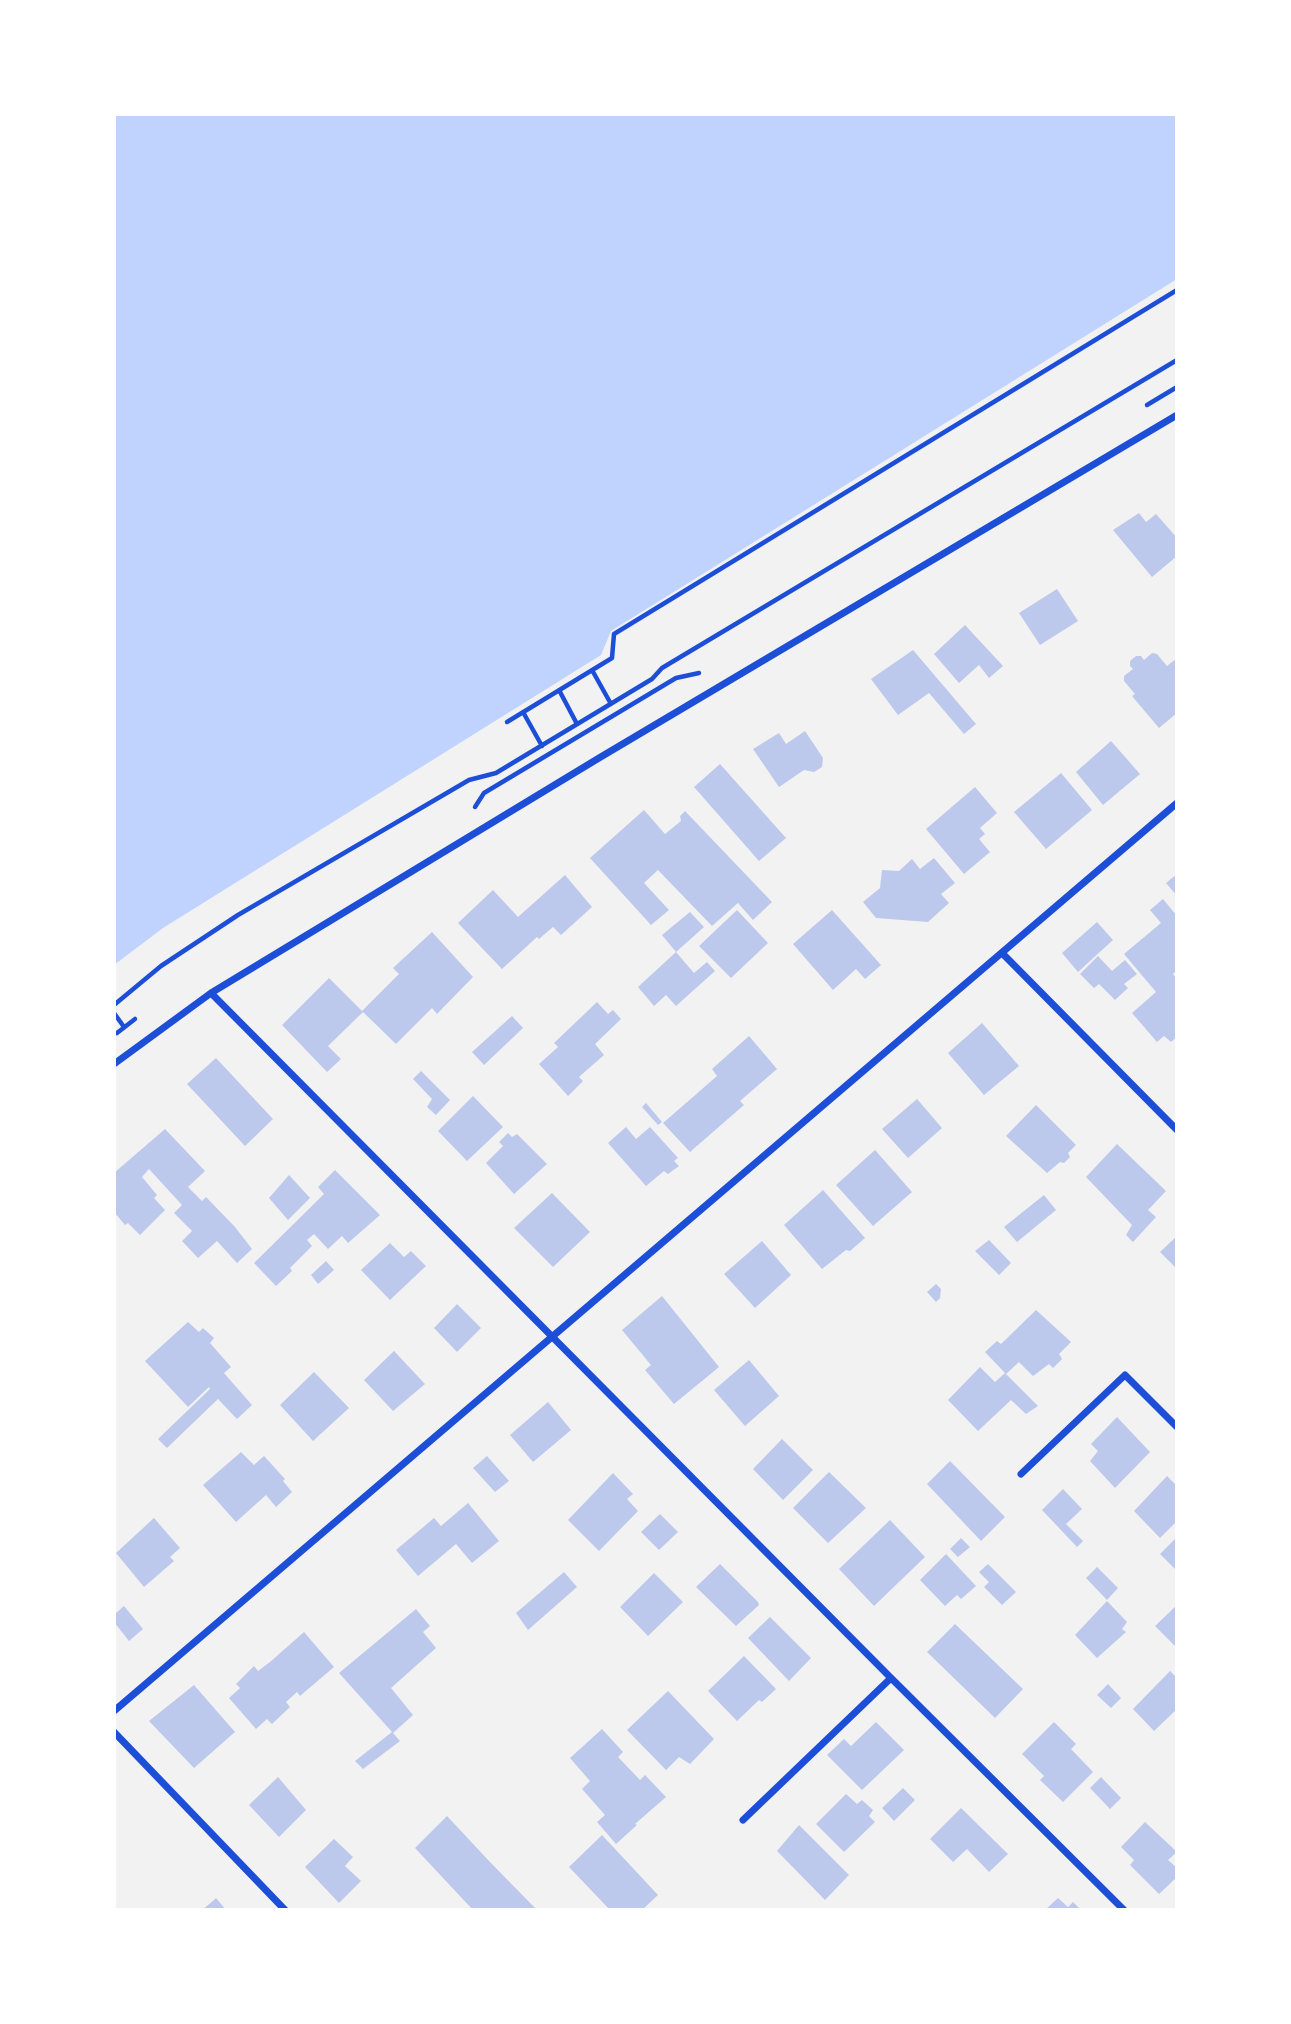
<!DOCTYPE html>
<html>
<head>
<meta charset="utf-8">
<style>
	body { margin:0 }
	#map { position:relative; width:1291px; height:2024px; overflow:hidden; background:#f2f2f2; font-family:"Public Sans",sans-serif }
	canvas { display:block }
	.frame { position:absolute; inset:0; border:116px solid #fff; pointer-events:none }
</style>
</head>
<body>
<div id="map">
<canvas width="1291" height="2024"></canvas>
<div class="frame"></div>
</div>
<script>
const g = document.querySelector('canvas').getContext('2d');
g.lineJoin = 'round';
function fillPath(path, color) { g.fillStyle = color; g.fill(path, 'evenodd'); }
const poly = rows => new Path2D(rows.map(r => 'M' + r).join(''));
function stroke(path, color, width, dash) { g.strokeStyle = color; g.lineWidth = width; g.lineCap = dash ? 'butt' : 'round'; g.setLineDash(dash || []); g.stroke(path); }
const water = poly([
	[114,114,1177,114,1177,279,611,631,601,655,163,928,114,965]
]);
const building = poly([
	[1139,513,1146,522,1156,514,1177,538,1177,556,1152,577,1113,530],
	[1057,589,1078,621,1040,645,1019,613],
	[965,625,1003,666,989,678,979,665,959,683,934,654],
	[913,650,976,724,964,734,929,693,898,715,871,679],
	[1152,653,1157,654,1167,666,1177,658,1177,713,1159,728,1132,696,1135,694,1124,681,1124,676,1133,669,1130,666,1130,661,1136,656,1141,656,1144,660],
	[805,731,823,758,822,767,814,772,804,770,779,787,753,749,779,733,786,744],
	[1111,741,1140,774,1103,805,1076,772],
	[720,764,786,838,759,861,694,787],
	[1061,773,1092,810,1046,849,1014,812],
	[975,787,997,813,980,828,985,834,979,839,990,852,964,874,926,829],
	[644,810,665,834,681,821,680,816,685,811,772,902,753,920,738,903,712,926,658,870,644,883,669,910,651,925,590,858],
	[934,858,955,883,941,894,949,903,928,922,876,918,863,902,880,888,882,870,899,871,912,859,920,869],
	[1177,874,1177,896,1166,883],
	[565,875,592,907,561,935,553,927,539,939,537,937,502,969,458,923,493,890,518,917],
	[1163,899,1177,916,1177,970,1173,974,1177,979,1177,1010,1175,1012,1177,1015,1177,1037,1171,1042,1164,1036,1157,1042,1132,1013,1156,992,1124,954,1161,923,1150,910],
	[737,910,768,943,731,978,699,946],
	[832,910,881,965,865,979,856,969,833,990,793,944],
	[690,912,704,927,676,952,662,935],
	[1097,922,1113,940,1078,972,1062,953],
	[432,932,473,977,437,1014,432,1008,396,1044,363,1012,328,1046,341,1059,327,1072,282,1025,329,978,362,1011,399,974,393,968],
	[676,952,694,973,707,962,715,971,676,1006,666,995,654,1006,638,987],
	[1098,956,1112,971,1125,960,1137,974,1124,984,1128,988,1115,1000,1099,984,1094,988,1080,974],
	[597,1002,608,1014,613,1010,621,1019,595,1044,604,1055,579,1077,583,1081,568,1096,539,1064,558,1047,554,1043],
	[512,1016,523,1028,484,1065,472,1052],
	[982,1023,1019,1066,984,1095,948,1053],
	[749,1036,777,1069,740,1101,744,1105,690,1152,663,1123,717,1076,712,1069],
	[216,1058,273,1119,245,1146,187,1084],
	[421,1071,450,1100,436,1115,427,1107,432,1099,413,1079],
	[473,1096,503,1127,467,1161,438,1131],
	[917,1099,942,1128,908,1158,882,1129],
	[646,1103,662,1122,658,1125,642,1107],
	[1036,1105,1076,1145,1068,1153,1070,1157,1064,1163,1060,1162,1047,1173,1006,1136],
	[626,1127,636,1139,650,1127,678,1158,674,1161,679,1166,668,1174,664,1171,646,1186,608,1143],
	[165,1129,205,1171,188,1187,202,1201,206,1197,235,1227,252,1249,237,1263,217,1241,198,1258,182,1241,192,1231,174,1213,182,1205,149,1169,142,1177,157,1195,154,1198,165,1210,140,1235,128,1223,125,1225,114,1212,114,1173],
	[508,1133,512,1137,517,1134,547,1164,514,1194,486,1163,503,1146,499,1142],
	[1117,1144,1166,1191,1148,1210,1156,1217,1133,1242,1126,1235,1132,1225,1086,1177],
	[875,1150,912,1192,873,1226,836,1185],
	[335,1170,380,1215,348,1243,342,1236,328,1249,314,1234,307,1240,312,1246,290,1268,292,1271,276,1286,254,1263,324,1194,318,1187],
	[289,1175,310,1198,288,1220,269,1198],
	[823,1190,865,1238,850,1251,846,1250,822,1269,784,1225],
	[552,1193,590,1232,553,1267,514,1228],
	[1044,1195,1056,1210,1017,1242,1004,1227],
	[1177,1236,1177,1269,1160,1252],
	[989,1240,1011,1263,999,1275,975,1251],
	[762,1241,791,1275,755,1308,724,1274],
	[390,1243,404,1257,411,1251,426,1266,390,1300,361,1270],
	[326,1261,334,1270,318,1284,311,1275],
	[936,1284,941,1289,940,1298,936,1302,927,1292],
	[662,1296,719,1367,674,1404,645,1370,651,1365,622,1330],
	[457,1304,481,1328,457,1352,434,1328],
	[1036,1310,1071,1342,1059,1354,1062,1359,1053,1368,1049,1364,1033,1376,1019,1362,1006,1374,985,1352,997,1341,1001,1344],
	[188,1322,199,1332,203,1328,214,1338,210,1343,231,1367,224,1373,252,1405,237,1419,218,1399,167,1448,158,1439,210,1389,209,1387,188,1407,145,1361],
	[394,1351,425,1384,393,1411,364,1380],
	[749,1360,779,1396,745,1426,714,1390],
	[980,1367,995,1382,1005,1373,1038,1406,1026,1414,1011,1400,978,1431,948,1400],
	[314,1372,349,1408,313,1441,280,1405],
	[548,1402,571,1430,533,1462,510,1435],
	[1117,1417,1150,1452,1115,1488,1090,1461,1098,1451,1091,1444],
	[782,1439,813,1470,783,1500,753,1469],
	[241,1452,254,1465,264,1456,285,1479,283,1481,292,1492,276,1507,266,1495,236,1522,203,1485],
	[487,1456,509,1481,495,1492,473,1468],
	[950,1461,1005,1517,981,1541,927,1484],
	[829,1472,866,1508,828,1543,793,1508],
	[613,1473,633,1494,627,1499,638,1511,599,1551,568,1520],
	[1167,1476,1177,1486,1177,1521,1160,1538,1134,1511],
	[1063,1489,1082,1509,1066,1524,1083,1541,1077,1547,1042,1510],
	[468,1503,499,1541,472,1563,456,1544,418,1576,396,1550,434,1518,441,1526],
	[660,1514,678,1532,659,1550,641,1532],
	[154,1518,180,1548,170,1557,174,1561,144,1587,116,1553],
	[890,1520,925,1557,874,1606,839,1569],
	[1177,1537,1177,1571,1160,1554],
	[961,1538,970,1547,958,1557,950,1549],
	[946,1554,976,1586,961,1599,957,1595,945,1606,920,1580],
	[720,1564,758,1602,759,1605,736,1626,696,1587],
	[988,1564,1016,1592,1002,1605,984,1587,989,1582,979,1572],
	[1097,1567,1118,1588,1107,1600,1086,1578],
	[564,1572,577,1587,528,1630,516,1613],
	[654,1573,683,1602,648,1636,620,1607],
	[1107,1601,1127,1622,1122,1629,1126,1632,1097,1658,1075,1635],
	[1177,1605,1177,1648,1155,1626],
	[124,1606,143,1629,129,1641,114,1622,114,1615],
	[416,1609,430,1626,423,1632,436,1648,391,1688,413,1715,393,1733,400,1741,363,1769,355,1761,392,1732,339,1673],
	[770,1617,811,1658,789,1681,748,1638],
	[955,1624,1023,1689,995,1718,927,1652],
	[304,1632,334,1667,300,1696,297,1692,286,1702,290,1707,272,1724,267,1719,256,1729,229,1698,240,1688,236,1684,254,1666,258,1671,270,1662],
	[744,1656,776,1689,762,1702,759,1700,737,1721,708,1691],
	[1170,1671,1177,1678,1177,1709,1154,1731,1133,1709],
	[1108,1684,1121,1698,1111,1708,1097,1695],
	[194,1685,235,1732,194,1768,149,1721],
	[668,1691,714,1739,690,1764,679,1757,666,1770,627,1730],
	[876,1722,904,1750,862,1790,827,1755,844,1739,851,1746],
	[1054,1722,1076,1744,1071,1749,1093,1772,1063,1802,1040,1780,1044,1776,1022,1754],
	[602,1729,623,1752,618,1757,640,1780,645,1775,666,1797,635,1824,637,1825,616,1844,597,1822,605,1815,582,1789,590,1781,570,1758],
	[278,1777,306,1810,279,1837,249,1805],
	[1101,1777,1121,1798,1110,1809,1090,1788],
	[903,1788,915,1800,894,1821,882,1808],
	[846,1794,857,1804,862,1800,873,1810,869,1816,875,1822,844,1852,816,1824],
	[961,1808,1008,1854,989,1872,967,1849,953,1862,930,1839],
	[447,1816,489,1861,537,1910,473,1910,415,1848],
	[1145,1822,1177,1852,1168,1860,1177,1868,1177,1877,1159,1894,1130,1865,1134,1860,1121,1847],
	[799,1825,849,1875,825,1900,777,1851],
	[602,1835,658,1895,642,1910,610,1910,569,1867],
	[334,1839,353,1857,345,1866,361,1881,339,1903,305,1867],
	[216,1898,226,1910,202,1910,214,1900],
	[1058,1898,1068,1907,1073,1902,1081,1910,1045,1910]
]);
const path = poly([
	[1147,405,1177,387],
	[592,670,611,704],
	[559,690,577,724],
	[523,712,542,746],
	[507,722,612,658,614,634,1177,290],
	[475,807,484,793,676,678,699,673],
	[114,1005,161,966,238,915,469,780,496,773,652,679,662,668,1177,360],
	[114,1013,124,1027],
	[117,1033,135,1019]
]);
const minor = poly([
	[1002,953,1177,1130],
	[211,993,891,1678,1124,1910],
	[114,1064,211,993,599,758,1177,415],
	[1021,1474,1125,1375,1177,1427],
	[114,1711,1177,803],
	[114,1732,285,1910],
	[743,1820,891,1678]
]);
fillPath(water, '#bfd3fe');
fillPath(building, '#bdc9ec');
stroke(path, '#1d4ed8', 4.5);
stroke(minor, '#1d4ed8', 7);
</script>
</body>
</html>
